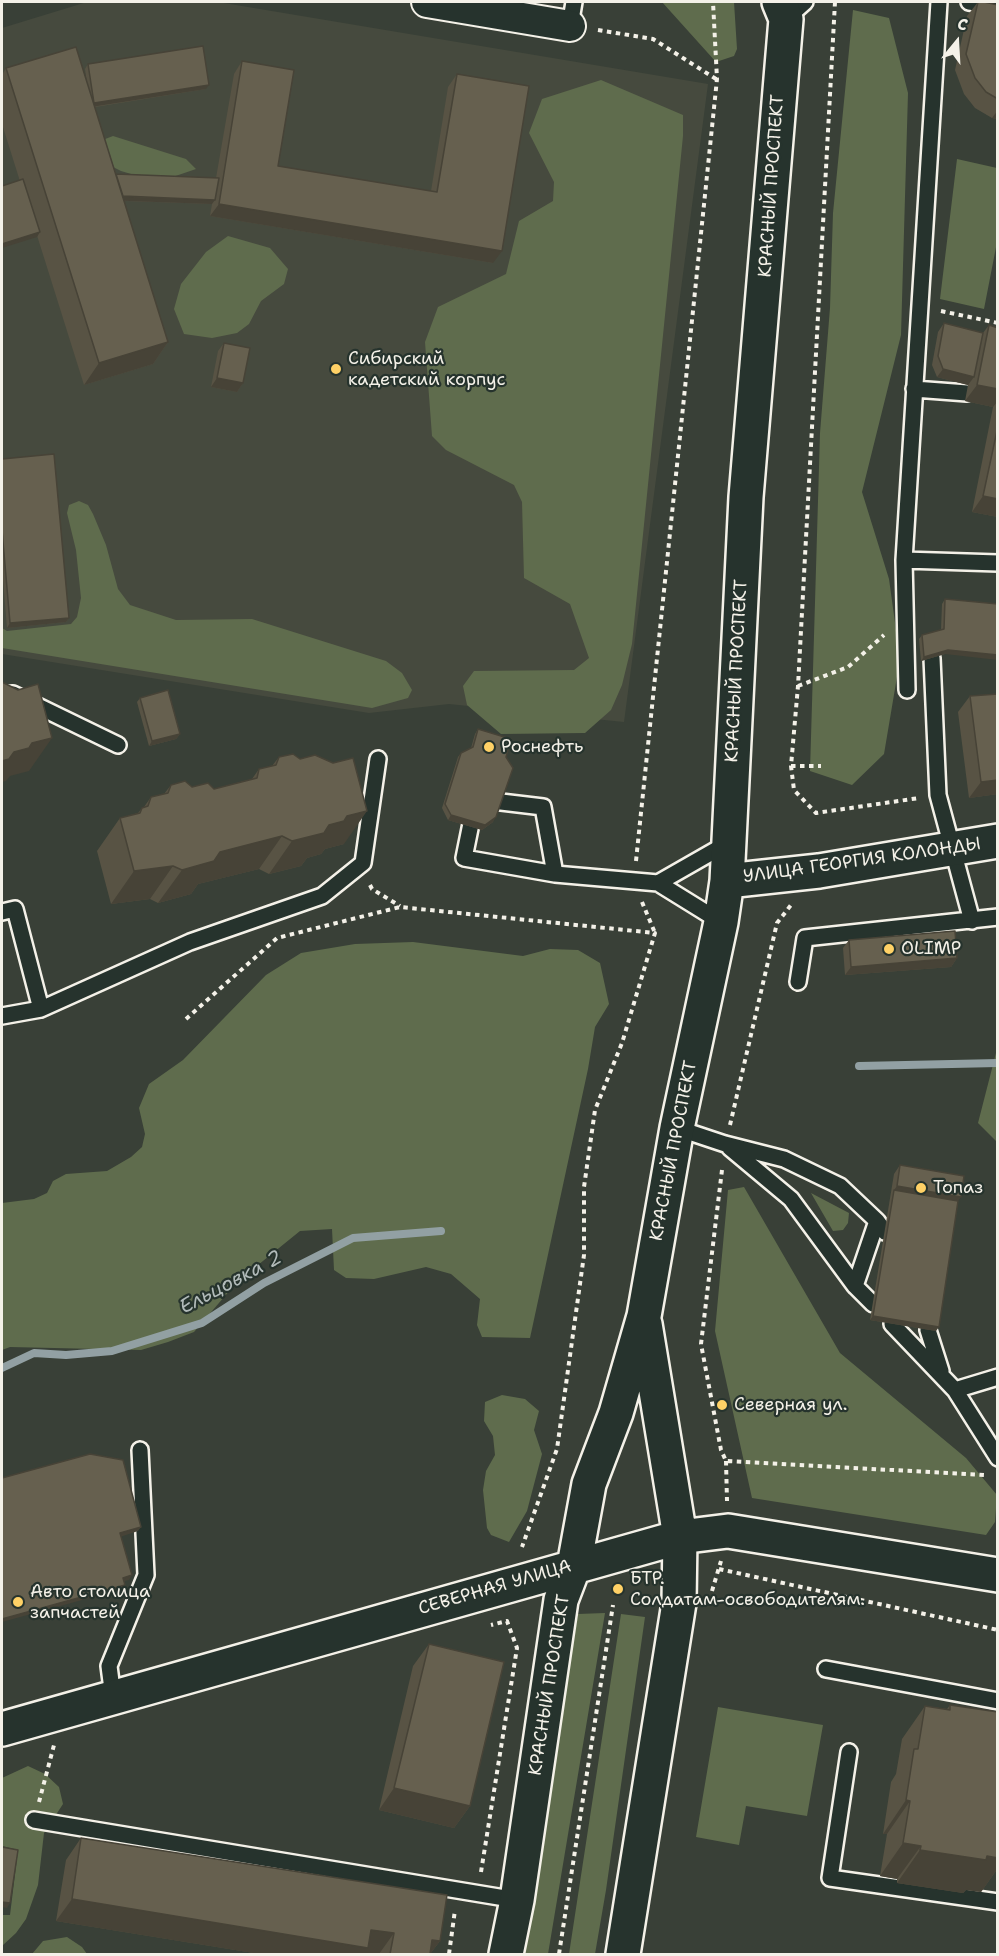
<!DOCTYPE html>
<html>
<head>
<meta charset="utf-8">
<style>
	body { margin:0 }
	#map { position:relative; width:999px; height:1956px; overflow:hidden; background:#394037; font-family:"Shantell Sans",sans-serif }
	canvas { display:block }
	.frame { position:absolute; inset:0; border:3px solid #f4f1e8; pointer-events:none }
	.north { position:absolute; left:927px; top:12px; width:60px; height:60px; -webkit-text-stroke:4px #26332d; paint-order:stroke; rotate:18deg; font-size:16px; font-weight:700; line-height:24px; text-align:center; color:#f4f1e8 }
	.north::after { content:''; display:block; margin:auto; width:21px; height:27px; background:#f4f1e8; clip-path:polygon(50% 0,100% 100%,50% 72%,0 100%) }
</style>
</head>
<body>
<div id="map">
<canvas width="999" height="1956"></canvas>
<div class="frame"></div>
<div class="north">С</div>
</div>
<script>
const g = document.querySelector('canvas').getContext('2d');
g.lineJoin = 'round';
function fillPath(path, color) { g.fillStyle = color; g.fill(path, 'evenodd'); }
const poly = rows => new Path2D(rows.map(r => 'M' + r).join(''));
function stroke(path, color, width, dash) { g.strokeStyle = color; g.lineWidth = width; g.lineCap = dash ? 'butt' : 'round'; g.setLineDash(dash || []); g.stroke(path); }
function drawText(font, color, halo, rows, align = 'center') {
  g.font = font + ' "Shantell Sans",sans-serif'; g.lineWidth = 4.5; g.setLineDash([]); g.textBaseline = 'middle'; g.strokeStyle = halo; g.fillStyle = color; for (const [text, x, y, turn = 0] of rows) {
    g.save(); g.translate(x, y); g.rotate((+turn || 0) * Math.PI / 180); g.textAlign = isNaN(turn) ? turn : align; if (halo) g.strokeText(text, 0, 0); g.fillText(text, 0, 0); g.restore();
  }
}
const built = poly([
	[87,2,218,2,708,84,624,722,449,704,369,713,2,654,2,28]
]);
const green = poly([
	[662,2,734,2,737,49,734,56,716,62],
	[853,10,889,18,908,93,901,335,862,492,889,579,900,659,884,754,852,785,810,771,820,433,830,308,833,213],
	[601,80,683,115,683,136,632,644,622,685,611,710,585,733,501,734,467,705,463,686,474,671,574,670,589,658,570,604,524,578,522,502,514,485,446,450,432,436,425,342,438,307,506,274,519,221,553,201,554,182,529,133,542,99],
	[113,136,186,159,196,169,158,182,121,171,109,165,100,141],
	[957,159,997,168,997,242,984,309,940,299],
	[228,236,270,248,288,269,284,284,261,301,249,324,237,333,212,338,184,334,174,309,181,284,206,252],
	[79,501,88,505,93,514,106,545,118,589,130,605,176,620,252,619,386,661,402,673,412,690,408,698,372,708,2,648,2,628,7,631,71,624,77,617,81,598,76,550,67,513,69,505],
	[413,942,523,956,550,949,578,950,600,963,609,1004,595,1027,588,1069,530,1338,482,1337,477,1325,480,1299,451,1274,426,1267,374,1279,346,1278,334,1270,332,1229,300,1231,237,1282,194,1332,168,1342,141,1350,10,1347,2,1350,2,1203,34,1199,47,1193,53,1181,66,1174,107,1171,131,1157,142,1147,145,1134,139,1108,149,1084,183,1060,266,975,301,953,355,944],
	[997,1049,997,1142,978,1123],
	[744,1187,840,1353,966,1458,997,1495,995,1522,986,1535,752,1498,715,1331,728,1190],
	[811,1193,849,1213,848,1223,843,1230,833,1231],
	[502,1395,525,1399,539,1411,534,1430,542,1454,527,1511,509,1542,491,1535,487,1528,483,1490,486,1471,495,1455,493,1436,484,1421,485,1402],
	[605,1613,548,1954,520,1954,578,1614],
	[621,1614,645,1617,606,1890,595,1954,569,1954],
	[718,1707,823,1725,807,1816,746,1806,739,1845,696,1837],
	[28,1766,45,1774,59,1787,63,1804,44,1833,38,1885,26,1919,16,1933,2,1946,2,1915,10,1915,18,1850,2,1846,2,1778],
	[67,1937,82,1947,87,1954,32,1954,43,1941]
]);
const stream = poly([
	[859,1066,998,1063],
	[2,1368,34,1353,66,1355,112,1351,202,1323,264,1283,353,1238,441,1231]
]);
const path = poly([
	[835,2,798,686,791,766,794,790,816,813,919,798],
	[598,30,653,39,716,79],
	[941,311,998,323],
	[798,686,848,667,884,635],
	[791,766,821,766],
	[636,861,717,79,713,2],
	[370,885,372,889,400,906],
	[642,902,655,933],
	[186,1019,277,938,400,907,655,933,622,1043,595,1110,584,1187,584,1255,557,1449,522,1547],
	[730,1125,777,923,791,905],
	[722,1170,701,1344,721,1450,726,1461,984,1475],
	[726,1461,727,1501],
	[719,1569,998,1630],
	[712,1591,721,1561],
	[39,1802,54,1745],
	[481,1872,517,1648,507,1621,491,1625],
	[449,1954,455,1910],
	[559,1954,613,1605]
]);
const lane = poly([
	[939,2,904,560,998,563],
	[969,2,998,6],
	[786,19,805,2],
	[570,26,574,2],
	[914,389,967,393],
	[904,560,907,690],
	[932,658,938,795,972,921],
	[2,695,13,694,118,745],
	[555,874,543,807,476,799,464,858,555,874,658,883,721,922],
	[658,883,728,843],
	[2,912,15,909,41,1009],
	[798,982,805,938,998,917],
	[2,1016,41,1009,190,942,322,896,363,863,378,759],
	[677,1128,725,1144,784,1159,840,1186,877,1221,885,1232],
	[730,1148,791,1199,855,1286,873,1304],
	[855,1286,877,1221],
	[892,1324,955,1390,998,1458],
	[928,1330,941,1371],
	[955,1390,998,1377],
	[826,1669,998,1701],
	[113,1697,109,1666,146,1575,140,1450],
	[849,1752,830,1878,998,1902],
	[34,1820,517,1900]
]);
const street = poly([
	[427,2,570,26]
]);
const secondary = poly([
	[727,881,819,871,998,841],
	[2,1729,680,1537,728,1531,998,1575],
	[506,1954,517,1900,561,1600,574,1566,589,1484,616,1413,644,1316,677,1128,721,922,727,881,746,497,786,19,779,2],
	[623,1954,679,1603,680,1537,645,1324]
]);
const wall = poly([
	[978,2,984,2,998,5,998,119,992,118,975,108,964,94,955,70,967,16],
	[242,61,278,166,431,191,448,87,457,74,493,263,210,216,212,204,124,201,168,342,153,364,84,385,2,124,2,75,6,68,87,83,85,69,88,64,206,89,95,107,116,174,216,178,234,74],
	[944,323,983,333,989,325,998,328,998,517,972,512,993,407,965,401,968,385,937,377,932,365,938,332],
	[224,343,243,383,237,392,211,387,218,351],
	[2,459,69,618,66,622,7,628,2,568],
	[945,599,945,654,921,661,919,639,922,635,941,630,942,604],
	[998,694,998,794,969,798,958,712,970,696],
	[140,698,180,734,176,739,149,746,137,702],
	[478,729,506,757,493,822,482,830,448,820,442,808,458,757,461,753,471,748,475,734],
	[279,757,344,844,325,849,321,854,307,858,301,866,269,874,259,869,198,884,191,894,158,903,150,899,111,904,97,851,120,818,138,813,142,808,144,807,151,797,164,794,171,785,214,789,252,779,259,769,272,766],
	[849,940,957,958,951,967,845,975,843,948],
	[900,1165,958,1201,936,1331,870,1320,894,1174],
	[429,1644,470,1806,454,1828,379,1810,413,1666],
	[950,1705,998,1712,998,1868,981,1892,966,1890,963,1893,897,1883,897,1879,880,1876,887,1834,883,1834,891,1782,896,1774,902,1739,925,1706,947,1709],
	[81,1838,440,1941,430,1954,373,1954,364,1953,364,1954,260,1954,56,1921,66,1860]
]);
const shadedWall = poly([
	[209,85,206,89,91,107,94,103],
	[998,110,998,119,992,118],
	[105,196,215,200,212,204,102,200],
	[219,204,502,251,493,263,210,216],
	[40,232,37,237,2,248,2,244],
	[168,342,153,364,84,385,99,363],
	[943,369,974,377,968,385,937,377],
	[217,378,243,383,237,392,211,387],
	[977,385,998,389,998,401,993,407,965,401],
	[983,496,998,499,998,517,972,512],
	[69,618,66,622,7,628,10,623],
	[948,650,998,655,998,660,945,654,921,661,924,657],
	[180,734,176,739,149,746,152,741],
	[52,738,29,771,10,776,6,781,2,782,2,761,14,752,32,743],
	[998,780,998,794,969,798,981,782],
	[367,811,344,844,325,849,321,854,307,858,301,866,269,874,292,841,329,825,347,816],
	[451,815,496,817,493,822,482,830,448,820],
	[282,836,259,869,198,884,191,894,158,903,182,870,220,852],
	[173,866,150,899,111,904,134,871],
	[957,958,951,967,845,975,851,967],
	[897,1186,961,1197,955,1205,894,1190],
	[873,1316,939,1327,936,1331,870,1320],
	[141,1527,138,1531,117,1538,120,1533],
	[132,1575,129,1580,120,1582,123,1578],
	[125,1585,122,1589,2,1622,2,1619],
	[394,1788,470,1806,454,1828,379,1810],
	[906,1800,910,1801,887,1834,883,1834],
	[903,1843,921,1846,897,1879,880,1876],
	[920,1850,998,1858,998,1868,981,1892,966,1890,963,1893,897,1883],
	[72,1899,371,1930,394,1933,379,1954,364,1953,364,1954,260,1954,56,1921],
	[2,1902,10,1903,7,1908,2,1907],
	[432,1940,440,1941,430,1954,422,1954]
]);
const building = poly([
	[978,2,984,2,998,5,998,99,986,92,975,78,966,54,978,2],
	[203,46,209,85,94,103,88,64,203,46],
	[76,47,168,342,99,363,6,68,76,47],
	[242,61,294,70,278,166,437,192,457,74,529,86,502,251,219,204,242,61],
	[116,174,219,178,215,200,123,196,116,174],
	[23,179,40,232,2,244,2,186,23,179],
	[944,323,983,333,974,377,943,369,938,356,944,323],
	[989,325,998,328,998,389,977,385,989,325],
	[224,343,250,348,243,383,217,378,224,343],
	[998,426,998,499,983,496,998,426],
	[54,454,69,618,10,623,2,530,2,459,54,454],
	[945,599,998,604,998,655,948,650,924,657,922,635,944,629,945,599],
	[2,682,18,690,38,684,52,738,32,743,29,748,14,752,9,759,2,761,2,682],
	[168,690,180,734,152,741,140,698,168,690],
	[998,694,998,780,981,782,970,696,998,694],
	[478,729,511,739,506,757,513,768,496,817,485,825,451,815,445,804,461,753,473,747,478,729],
	[293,754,300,759,315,755,333,763,353,758,367,811,347,816,344,821,329,825,324,833,292,841,282,836,220,852,214,861,182,870,173,866,134,871,120,818,140,813,142,808,148,806,151,797,168,793,171,785,185,781,192,787,208,783,214,789,257,778,259,769,276,765,279,757,293,754],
	[955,931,957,958,851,967,849,940,955,931],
	[900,1165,964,1176,961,1197,897,1186,900,1165],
	[894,1190,958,1201,939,1327,873,1316,894,1190],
	[90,1454,123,1460,141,1527,120,1533,132,1575,123,1578,125,1585,2,1619,2,1478,90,1454],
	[429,1644,504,1662,470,1806,394,1788,429,1644],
	[950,1705,998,1712,998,1858,987,1856,986,1860,920,1850,921,1846,903,1843,910,1801,906,1800,914,1749,918,1749,925,1706,950,1710,950,1705],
	[81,1838,447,1895,440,1941,432,1940,430,1954,390,1954,394,1933,371,1930,368,1948,72,1899,81,1838],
	[2,1847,18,1850,10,1903,2,1902,2,1847]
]);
const markers = [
	[336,369,6,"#ffd166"],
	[489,747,6,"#ffd166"],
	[889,949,6,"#ffd166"],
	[921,1188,6,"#ffd166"],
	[722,1405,6,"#ffd166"],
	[618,1589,6,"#ffd166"],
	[18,1602,6,"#ffd166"]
];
const streetNames = [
	["КРАСНЫЙ ПРОСПЕКТ",772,186,-86],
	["КРАСНЫЙ ПРОСПЕКТ",737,671,-87],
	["УЛИЦА ГЕОРГИЯ КОЛОНДЫ",862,861,-8],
	["КРАСНЫЙ ПРОСПЕКТ",674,1151,-79],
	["СЕВЕРНАЯ УЛИЦА",495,1588,-16],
	["КРАСНЫЙ ПРОСПЕКТ",550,1685,-81]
];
const poiNames = [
	["Сибирский",348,359],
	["кадетский корпус",348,380],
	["Роснефть",501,747],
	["OLIMP",901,949],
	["Топаз",933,1188],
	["Северная ул.",734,1405],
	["БТР.",630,1579],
	["Солдатам-освободителям.",630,1600],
	["Авто столица",30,1592],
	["запчастей",30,1613]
];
const waterNames = [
	["Ельцовка 2",231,1283,-28]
];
fillPath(built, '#464a3e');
fillPath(green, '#5f6c4d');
stroke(stream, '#92a0a3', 8);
stroke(lane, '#f4f1e8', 20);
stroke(street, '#f4f1e8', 34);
stroke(secondary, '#f4f1e8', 38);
stroke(path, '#f4f1e8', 4, [4.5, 4.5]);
stroke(lane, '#26332d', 15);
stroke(street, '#26332d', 30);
stroke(secondary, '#26332d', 33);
fillPath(wall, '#585344');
fillPath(shadedWall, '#474337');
fillPath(building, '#66604f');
stroke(building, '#474337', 1.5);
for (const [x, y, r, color] of markers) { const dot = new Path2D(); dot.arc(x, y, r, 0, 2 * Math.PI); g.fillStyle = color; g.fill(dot); stroke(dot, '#26332d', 2); }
drawText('18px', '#f4f1e8', '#26332d', streetNames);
drawText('18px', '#f4f1e8', '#26332d', poiNames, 'left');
drawText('italic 20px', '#b2bbba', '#26332d', waterNames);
</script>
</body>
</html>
